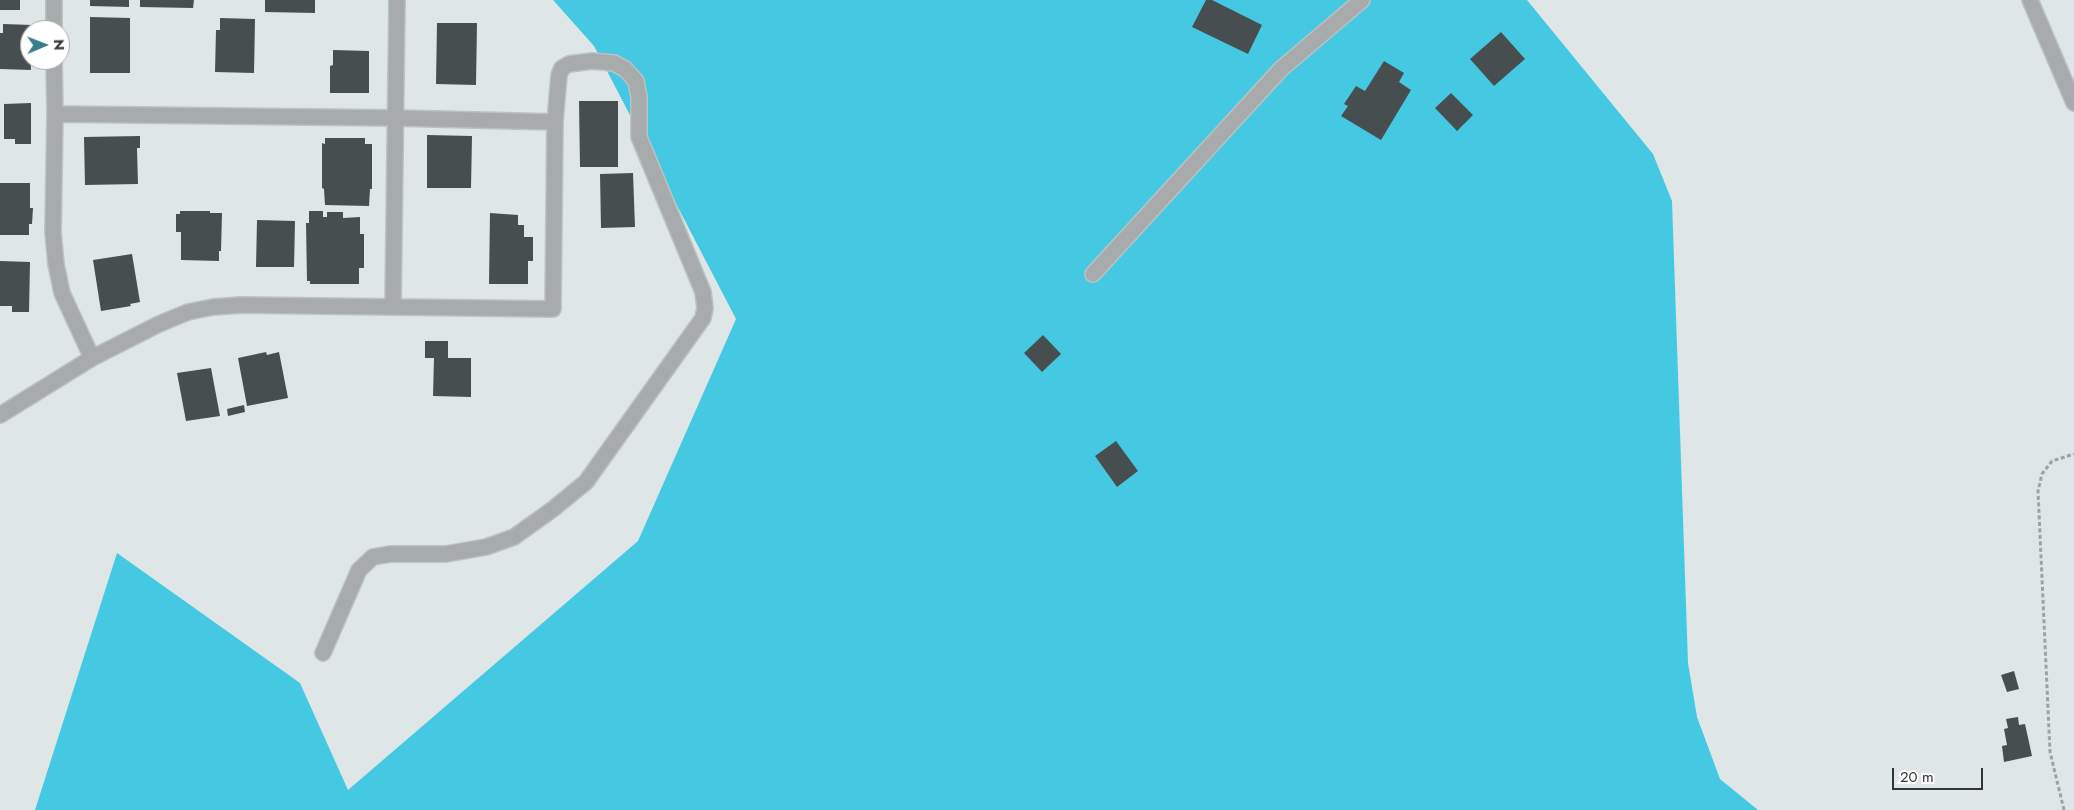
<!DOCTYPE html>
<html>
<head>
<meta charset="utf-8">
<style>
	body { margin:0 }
	#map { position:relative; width:2074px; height:810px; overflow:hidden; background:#dee6e8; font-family:Jost,sans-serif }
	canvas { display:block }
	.north { position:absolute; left:20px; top:20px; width:50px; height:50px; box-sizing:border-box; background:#fff; border:1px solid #adaeae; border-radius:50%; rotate:89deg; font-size:14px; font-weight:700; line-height:20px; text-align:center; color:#313435 }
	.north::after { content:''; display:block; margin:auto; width:18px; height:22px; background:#387d8b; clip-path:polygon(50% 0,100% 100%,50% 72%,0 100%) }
	.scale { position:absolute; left:1892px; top:768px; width:91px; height:22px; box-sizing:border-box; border:2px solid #313435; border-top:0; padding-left:6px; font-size:15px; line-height:18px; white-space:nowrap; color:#313435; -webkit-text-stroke:4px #fff; paint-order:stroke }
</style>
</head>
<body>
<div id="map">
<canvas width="2074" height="810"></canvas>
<div class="north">N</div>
<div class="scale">20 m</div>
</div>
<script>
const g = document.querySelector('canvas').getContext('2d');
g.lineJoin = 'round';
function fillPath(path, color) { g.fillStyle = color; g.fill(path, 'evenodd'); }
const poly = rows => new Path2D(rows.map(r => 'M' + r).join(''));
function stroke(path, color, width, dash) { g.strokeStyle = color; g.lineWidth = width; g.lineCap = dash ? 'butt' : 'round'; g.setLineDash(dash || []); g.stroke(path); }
const forest = poly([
	[553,0,1527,0,1653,154,1672,201,1688,663,1697,717,1720,779,1758,810,35,810,117,553,300,683,348,790,638,541,736,319,594,46]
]);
const building = poly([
	[0,0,20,0,20,10,0,10],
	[90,0,129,0,129,7,90,6],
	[140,0,194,0,193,8,140,7],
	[265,0,315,0,315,13,265,12],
	[1206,0,1212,0,1262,25,1248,54,1192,27],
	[90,17,130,18,130,73,90,73],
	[220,18,255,19,254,73,215,72,216,30,220,30],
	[437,23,477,23,476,85,436,84],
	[3,24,32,25,32,30,30,30,31,70,0,69,0,33,3,33],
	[1501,32,1525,59,1494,86,1470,59],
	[333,50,369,51,369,93,330,93,330,66,333,65],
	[1384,61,1404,73,1399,82,1411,90,1381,140,1341,116,1348,106,1344,104,1356,86,1365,91],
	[1451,93,1473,115,1457,131,1435,108],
	[579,101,618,101,618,167,580,167],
	[31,103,31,144,15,144,15,139,4,139,4,104],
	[427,135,472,136,471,188,427,188],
	[140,136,140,148,137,148,138,184,85,185,84,137],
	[325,138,365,138,365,144,372,144,372,189,370,189,369,206,325,205,324,189,322,188,322,143,325,144],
	[633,173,635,227,601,228,600,174],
	[0,183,30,183,30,208,33,208,32,224,29,224,29,235,0,235],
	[180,211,210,211,210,213,222,213,221,251,219,251,219,261,181,260,181,232,176,232,176,214,180,214],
	[309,211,323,211,323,217,327,217,327,212,343,212,343,218,360,217,360,234,364,234,364,268,359,268,359,284,310,284,310,281,307,281,306,223,309,223],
	[490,213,518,215,518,225,524,225,524,237,533,237,533,261,528,261,528,284,489,284],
	[257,220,295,221,294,267,256,267],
	[132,254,140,302,130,304,131,306,101,311,93,260],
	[0,261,30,262,29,312,12,312,12,306,0,306],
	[1043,335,1061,354,1042,372,1024,353],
	[425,341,448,341,448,358,471,358,471,397,433,396,434,358,425,358],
	[266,352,267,355,279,352,288,398,247,406,238,358],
	[211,368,220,416,186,421,177,373],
	[244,405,245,412,228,416,227,409],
	[1116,441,1138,471,1117,487,1095,456],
	[2014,671,2019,689,2007,692,2001,675],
	[2018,717,2019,725,2025,724,2032,756,2004,762,2002,746,2007,745,2004,729,2008,728,2006,719]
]);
const path = poly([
	[2064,810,2050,752,2038,491,2042,474,2052,461,2074,454]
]);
const minor = poly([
	[54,0,54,30],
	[2030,0,2074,103],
	[55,114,53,232,56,264,62,293,92,358],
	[1093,274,1281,69,1362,0],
	[393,307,397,0],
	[0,415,92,358,159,324,188,312,213,307,241,305,553,309,555,122,395,118,55,114,54,60],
	[323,653,359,570,373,557,390,554,446,554,486,547,514,537,553,509,586,482,703,318,705,308,703,292,639,137,639,97,636,81,625,69,614,63,592,61,569,64,562,68,559,75,555,122]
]);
fillPath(forest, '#45c9e3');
fillPath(building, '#474e50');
stroke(minor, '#bbc2c4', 18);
stroke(path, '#9da3a5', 3, [4, 2.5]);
stroke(minor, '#a7abac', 15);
</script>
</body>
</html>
